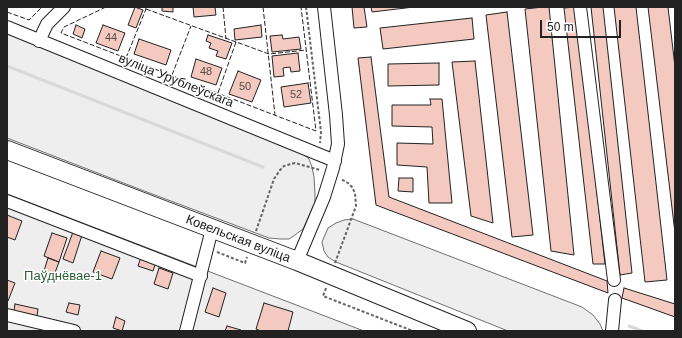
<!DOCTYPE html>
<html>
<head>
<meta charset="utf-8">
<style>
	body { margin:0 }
	#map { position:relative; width:682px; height:338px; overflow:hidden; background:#fff; font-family:Arial,sans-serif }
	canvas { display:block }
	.frame { position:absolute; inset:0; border:8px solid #222; pointer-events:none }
	.scale { position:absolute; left:540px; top:20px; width:81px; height:18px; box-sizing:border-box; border:2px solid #222; border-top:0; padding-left:5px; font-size:12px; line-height:14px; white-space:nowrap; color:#222; -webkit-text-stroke:3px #fff; paint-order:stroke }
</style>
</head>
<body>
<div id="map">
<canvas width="682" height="338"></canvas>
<div class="frame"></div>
<div class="scale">50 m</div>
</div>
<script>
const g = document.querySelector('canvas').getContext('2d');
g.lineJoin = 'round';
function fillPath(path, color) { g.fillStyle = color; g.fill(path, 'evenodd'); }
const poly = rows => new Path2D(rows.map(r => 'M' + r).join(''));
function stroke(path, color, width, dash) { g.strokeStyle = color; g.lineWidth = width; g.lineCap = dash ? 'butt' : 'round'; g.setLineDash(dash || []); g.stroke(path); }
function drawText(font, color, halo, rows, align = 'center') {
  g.font = font + ' Arial,sans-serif'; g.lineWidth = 3; g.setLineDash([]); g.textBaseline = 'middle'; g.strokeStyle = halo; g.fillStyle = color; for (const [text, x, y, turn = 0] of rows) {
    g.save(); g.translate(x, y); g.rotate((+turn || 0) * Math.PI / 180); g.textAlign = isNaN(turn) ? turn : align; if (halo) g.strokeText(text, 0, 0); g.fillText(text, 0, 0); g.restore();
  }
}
const green = poly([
	[7,32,303,154,309,159,312,167,314,177,315,194,315,202,303,229,295,235,289,239,280,239,269,238,139,189,7,138,7,32],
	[7,194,364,331,7,331,7,194],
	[353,219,582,307,593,315,600,324,603,331,508,331,336,262,328,257,324,251,322,242,328,228,336,223,344,220,353,219]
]);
const stream = poly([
	[7,66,263,167],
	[629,326,642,331]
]);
const building = poly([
	[135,7,143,10,136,28,128,25,135,7],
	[162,7,173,7,173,12,162,11,162,7],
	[193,7,215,7,216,15,194,17,193,7],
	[352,7,364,7,367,27,354,28,352,7],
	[371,7,414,7,372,12,371,7],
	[543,7,549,7,574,255,551,251,525,9,543,7],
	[576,7,605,264,593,264,564,8,576,7],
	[591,7,603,7,632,273,620,275,591,7],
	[614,7,636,7,667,280,645,282,614,7],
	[648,7,668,7,675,67,675,233,648,7],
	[507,12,533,235,512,237,486,15,507,12],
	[472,18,474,39,383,49,380,28,472,18],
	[76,25,85,29,82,38,73,34,76,25],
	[103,25,125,33,118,51,96,43,103,25],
	[261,25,262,37,235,40,234,29,261,25],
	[208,35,232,43,226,59,216,56,218,51,209,48,211,43,206,41,208,35],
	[282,35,283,39,299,37,301,49,272,52,270,36,282,35],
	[139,39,171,50,166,65,134,54,139,39],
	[298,53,300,71,291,72,290,67,283,68,284,76,274,77,272,56,298,53],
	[371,57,389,197,607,281,608,293,376,205,358,58,371,57],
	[196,59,222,68,216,85,191,77,196,59],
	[475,61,493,223,471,216,452,62,475,61],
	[439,63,439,85,388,86,388,64,439,63],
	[238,71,261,80,252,102,229,94,238,71],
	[308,83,311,103,284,107,281,87,308,83],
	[430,99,442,99,452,203,429,203,427,167,397,165,397,143,433,144,432,127,392,126,392,105,431,105,430,99],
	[399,178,413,178,413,192,398,191,399,178],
	[7,215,22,221,15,240,7,237,7,215],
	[73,232,82,235,73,263,63,259,73,232],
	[52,233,67,238,59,262,44,256,52,233],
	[101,251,120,258,112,279,93,272,101,251],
	[141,257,156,262,153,271,138,266,141,257],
	[48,258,59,262,53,278,43,274,48,258],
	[159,268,173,273,168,289,154,284,159,268],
	[7,280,15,283,8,301,7,301,7,280],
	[213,288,226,293,219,317,205,312,213,288],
	[624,288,675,304,675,317,622,298,624,288],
	[69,303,80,305,78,315,66,312,69,303],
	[264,303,293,312,288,331,261,331,256,329,264,303],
	[15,304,38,309,37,316,14,311,15,304],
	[116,317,125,321,122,331,113,328,116,317],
	[227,326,241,330,241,331,225,331,227,326]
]);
const path = poly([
	[306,7,321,132,320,143],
	[256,231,274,179,280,170,284,166,295,163,320,170],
	[217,252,245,263,247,257],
	[335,263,356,206,355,193,352,187,348,183,341,179],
	[326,288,323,296,413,331]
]);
const minor = poly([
	[580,7,614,280],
	[7,27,335,161],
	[39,41,47,24,64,7],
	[7,201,201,276],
	[297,261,324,197,333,168,338,144,336,115,324,7],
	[7,315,74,331],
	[186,331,212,229],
	[612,331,615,300]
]);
const highway = poly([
	[7,150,297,261,467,331]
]);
const fence = poly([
	[106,7,64,27,61,33,316,131,301,7],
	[223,7,226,39],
	[263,7,275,115],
	[146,9,269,54,306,50],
	[7,12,29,20,42,7],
	[126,58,146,9,145,7],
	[172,75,191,26],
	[218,93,236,42]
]);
const numberNames = [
	["44",111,38],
	["48",206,72],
	["50",245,87],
	["52",296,95]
];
const streetNames = [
	["вуліца Урублеўскага",176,81,22],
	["Ковельская вуліца",238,239,21]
];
const parkNames = [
	["Паўднёвае-1",63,276]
];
fillPath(green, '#eee');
stroke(green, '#6f6f6f', 1);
stroke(stream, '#d9d9d9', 3);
fillPath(building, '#f3c9c0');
stroke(building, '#222', 1);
stroke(minor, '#222', 14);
stroke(highway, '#222', 20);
stroke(path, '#646464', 2, [3, 2]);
stroke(minor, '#fff', 12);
stroke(highway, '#fff', 18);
stroke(fence, '#222', 1, [5, 2]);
drawText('11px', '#564c4a', null, numberNames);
drawText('13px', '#222', '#fff', streetNames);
drawText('13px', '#2f5e38', '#fff', parkNames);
</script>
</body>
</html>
